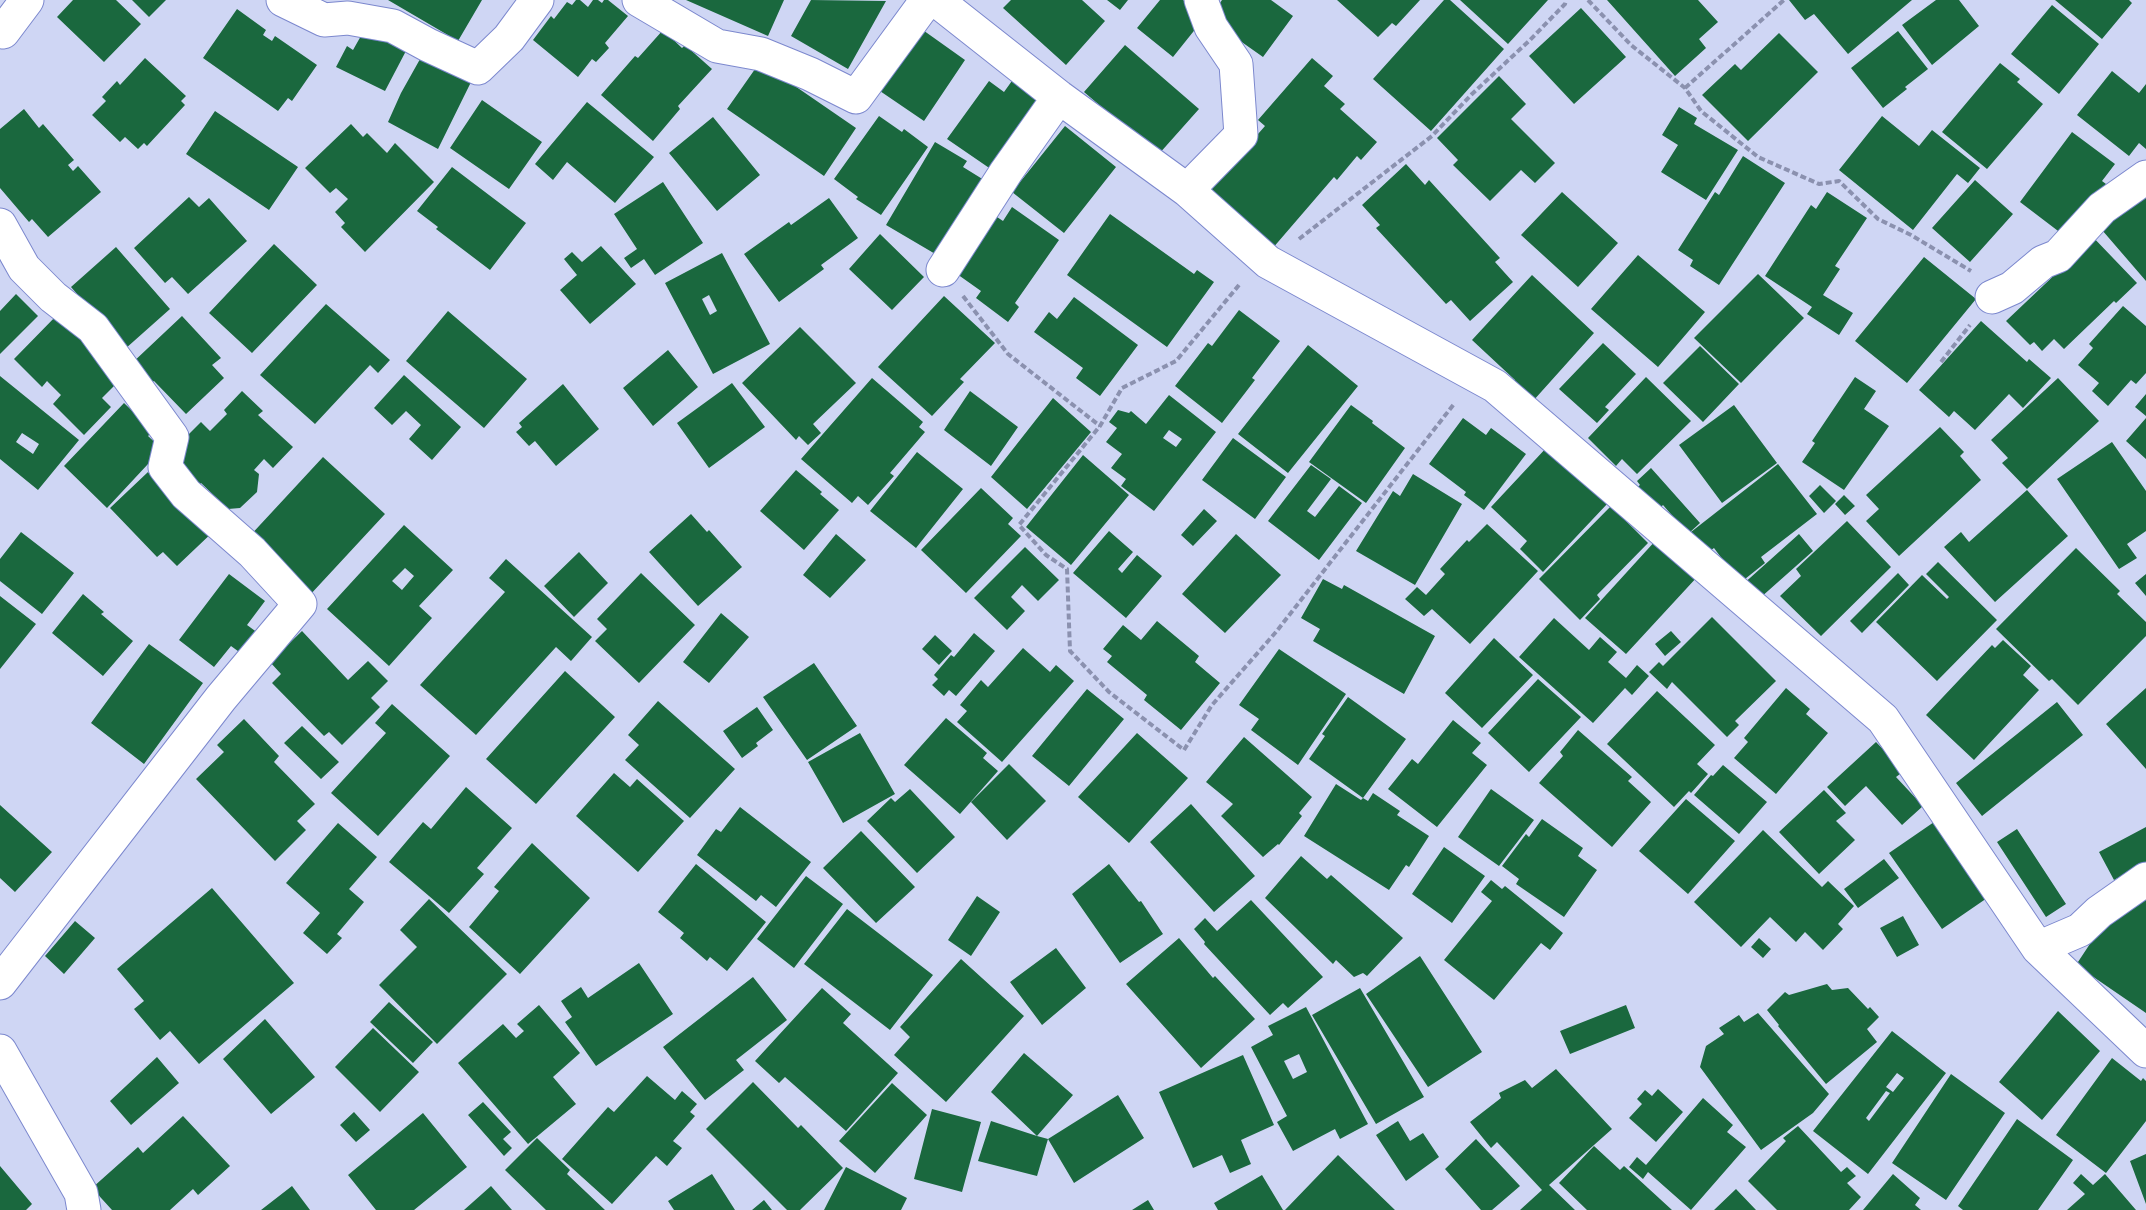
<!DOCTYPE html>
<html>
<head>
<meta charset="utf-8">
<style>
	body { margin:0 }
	canvas { display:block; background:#cfd6f4 }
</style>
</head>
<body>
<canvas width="2146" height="1210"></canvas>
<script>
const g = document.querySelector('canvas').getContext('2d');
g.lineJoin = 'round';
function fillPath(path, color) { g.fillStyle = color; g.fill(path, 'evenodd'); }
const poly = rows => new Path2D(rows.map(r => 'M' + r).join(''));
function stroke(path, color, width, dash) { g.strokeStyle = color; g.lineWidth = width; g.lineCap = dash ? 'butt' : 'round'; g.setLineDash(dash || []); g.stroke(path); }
const building = poly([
	[73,0,116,0,141,24,104,62,57,17],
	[132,0,166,0,149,17],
	[388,0,482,0,458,41],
	[576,0,580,0,588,7,593,0,598,0,602,3,604,0,608,0,628,16,605,43,609,48,596,62,592,59,578,77,533,40,551,16,554,19,567,2,572,5],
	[686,0,784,0,768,36],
	[811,0,886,1,848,69,791,36],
	[1011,0,1082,0,1105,21,1066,65,1003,8],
	[1107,0,1128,0,1120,10],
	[1160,0,1183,0,1205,17,1173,57,1137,28],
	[1222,0,1271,0,1293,16,1263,57,1209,19],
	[1337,0,1420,0,1396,26,1392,23,1378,37],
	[1444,0,1450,0,1504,49,1431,131,1373,79],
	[1460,0,1548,0,1508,44],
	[1607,0,1698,0,1718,22,1699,39,1706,48,1675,76],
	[1789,0,1912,0,1848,54,1814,14,1805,20],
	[1936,0,1959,0,1979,26,1932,65,1902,25],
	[2055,0,2129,0,2132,3,2102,39],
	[2052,5,2099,44,2059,94,2011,54],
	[1581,8,1626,57,1574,104,1529,56],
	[237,9,266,30,263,35,272,41,275,36,317,65,292,101,288,98,278,111,203,58],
	[366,27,407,49,385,91,336,67,347,46,353,50],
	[920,28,965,60,924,121,877,89],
	[663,30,682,48,685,45,712,69,678,106,680,109,653,141,601,95,635,56,638,58],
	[1898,31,1928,69,1905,87,1907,89,1883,108,1851,68],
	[1779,33,1818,72,1748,141,1702,95,1735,64,1741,70],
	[1125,45,1199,109,1158,155,1084,92],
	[424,52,472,80,438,149,388,122,401,93],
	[145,58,186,96,181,101,185,105,147,146,144,143,138,149,125,137,120,142,92,115,106,101,102,97,117,81,120,85],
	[1312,58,1333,76,1324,86,1345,104,1340,109,1377,142,1361,160,1357,156,1337,180,1334,177,1272,249,1204,189,1231,165,1265,126,1258,120],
	[760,62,856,128,824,176,727,109],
	[2000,63,2020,79,2017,82,2043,104,1987,169,1942,132],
	[2112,71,2139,93,2146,84,2146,149,2139,143,2129,156,2077,115],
	[1499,76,1526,104,1511,119,1555,163,1535,183,1521,170,1490,201,1453,165,1458,160,1437,138],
	[1014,78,1049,103,998,174,947,139,989,81,1004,92],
	[482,100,542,142,509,189,450,148],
	[587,102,654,157,615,203,567,162,553,180,535,164],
	[1679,107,1697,118,1694,124,1738,150,1706,200,1661,172,1678,145,1662,135],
	[24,109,39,128,43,124,74,160,68,165,73,171,78,166,101,192,48,237,32,219,29,222,0,188,0,129],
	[215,111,298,167,269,210,186,154],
	[879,116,902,132,904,129,928,147,881,215,856,199,858,197,834,179],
	[1882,116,1919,146,1932,130,1980,168,1968,183,1957,174,1913,230,1839,170],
	[713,117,760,175,717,211,669,153],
	[351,124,363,137,367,133,387,153,395,143,434,182,365,252,341,227,345,223,335,212,348,199,336,188,330,193,305,168],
	[1065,126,1116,167,1064,233,1012,192],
	[2072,132,2115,164,2102,181,2106,184,2066,237,2020,202],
	[935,142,967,161,963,167,984,180,937,255,886,225],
	[1743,156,1785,183,1719,285,1690,266,1693,260,1678,250,1715,192,1719,195],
	[1406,164,1425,185,1429,180,1500,258,1495,262,1513,282,1470,321,1451,300,1446,304,1376,228,1380,225,1362,205],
	[452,167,526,223,490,270,436,229,438,227,417,211],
	[1975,180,2013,214,1970,262,1932,228],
	[663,182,703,243,655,275,644,259,631,268,624,258,637,249,614,214],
	[1562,192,1618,243,1578,287,1521,235],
	[1827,192,1867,218,1835,266,1840,269,1823,295,1853,313,1839,335,1807,314,1812,307,1765,276,1811,205,1816,209],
	[2146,193,2146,281,2102,230],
	[189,197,199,207,209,198,247,241,188,294,172,277,165,283,134,248],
	[829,198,858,238,821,265,824,269,779,302,744,254,789,222,791,225],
	[1012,207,1059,240,1015,303,1019,307,1008,322,976,298,981,291,957,274,997,217,1003,221],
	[1110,214,1194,274,1197,270,1214,282,1167,347,1067,275],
	[2089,233,2137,283,2116,303,2114,301,2064,349,2054,339,2042,351,2034,342,2030,345,2006,321,2064,266],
	[880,234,924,277,892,310,849,269],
	[274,244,317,285,252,353,209,313],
	[601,246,636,284,590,324,560,290,577,275,564,259,572,252,582,262],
	[116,247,170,309,125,349,71,287],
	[722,253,770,344,713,374,665,283],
	[709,295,717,311,710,315,702,299],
	[1638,255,1705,312,1658,367,1591,309],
	[1924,257,1976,299,1907,383,1855,341],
	[1758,274,1804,318,1741,383,1694,338],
	[1532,275,1594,333,1533,401,1513,383,1515,380,1472,340],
	[16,294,38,316,0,354,0,311],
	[944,296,995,343,960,379,964,382,932,416,878,367],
	[1074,297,1138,345,1100,396,1076,378,1083,368,1034,332,1049,312,1057,319],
	[326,304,390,360,378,373,370,365,315,424,260,375],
	[2123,306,2146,326,2146,373,2136,384,2131,380,2108,406,2092,391,2099,383,2078,365,2093,348,2089,344],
	[1239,310,1280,341,1252,378,1255,380,1222,423,1175,386,1208,343,1212,346],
	[448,311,527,379,484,428,406,361],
	[58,314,123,377,102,398,111,407,84,435,53,404,61,395,47,381,42,387,14,359],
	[182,316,221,358,212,365,224,378,186,414,154,381,148,385,130,365],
	[1981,321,2027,362,2029,359,2051,378,2023,408,2009,394,1975,430,1954,411,1949,417,1919,390],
	[800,327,856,383,813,424,821,433,808,445,799,436,796,440,742,383],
	[1603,343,1636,374,1605,407,1609,410,1597,423,1559,389],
	[1308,345,1358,386,1288,473,1238,434],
	[1700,346,1739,384,1703,422,1663,383],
	[668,350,698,387,653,426,623,388],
	[404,375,461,427,432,460,409,439,421,425,406,411,392,425,374,408],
	[0,376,79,440,38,490,0,459],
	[22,433,39,444,33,454,16,442],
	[1646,377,1691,421,1637,474,1622,459,1616,466,1588,438],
	[1855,377,1876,391,1864,409,1889,426,1844,490,1802,462,1815,443,1812,441],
	[872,378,923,422,919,427,925,432,890,473,894,476,868,505,858,496,852,503,801,459],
	[2058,378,2099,421,2027,489,2002,463,2008,458,1991,440],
	[732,383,765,427,709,468,677,423],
	[563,384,599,429,556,466,535,441,529,446,516,432,522,427,519,423],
	[242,391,263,411,258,415,293,447,273,468,264,459,254,470,259,474,257,492,240,508,228,509,201,483,194,491,173,450,201,422,210,431,227,414,224,410],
	[970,391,1018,427,991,466,944,430],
	[2146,394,2146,416,2135,407],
	[1169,395,1216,432,1154,511,1121,486,1126,479,1111,468,1122,454,1106,442,1117,428,1109,422,1118,410,1129,413,1131,411,1146,424],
	[1169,430,1182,439,1176,447,1163,438],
	[1053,398,1091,432,1027,509,991,477],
	[124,403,153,431,148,436,162,449,107,508,64,466],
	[1351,405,1373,421,1372,423,1405,448,1366,503,1309,462],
	[1734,405,1777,463,1722,503,1679,445],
	[1463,418,1486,435,1491,428,1526,454,1484,510,1464,495,1466,492,1429,464],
	[2146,418,2146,459,2126,441],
	[1940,427,1964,452,1960,456,1981,480,1899,556,1866,521,1879,509,1866,495],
	[1233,438,1286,477,1255,519,1202,480],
	[2112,442,2146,491,2146,531,2127,544,2137,558,2119,569,2057,479],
	[1548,446,1608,503,1543,572,1520,549,1527,541,1491,507],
	[917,452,963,489,916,548,870,511],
	[1083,455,1129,495,1071,565,1026,527],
	[323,457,385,514,309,596,247,539],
	[1778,464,1817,514,1761,557,1765,563,1740,583,1714,548,1707,553,1691,532],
	[1311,465,1331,479,1307,511,1315,517,1339,486,1362,503,1319,560,1268,521],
	[1651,468,1700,523,1688,534,1663,505,1660,508,1631,492,1640,485,1637,481],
	[796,470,822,492,820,494,839,510,804,550,760,511],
	[148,472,157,482,216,529,177,566,163,552,157,557,110,508],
	[1413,474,1462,504,1415,585,1356,551,1393,491,1400,496],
	[1820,485,1836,501,1824,513,1809,496],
	[981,488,1013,518,1008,524,1021,536,966,593,921,550],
	[2027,490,2068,536,1995,602,1944,547,1961,532,1969,542],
	[1844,495,1855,506,1845,515,1835,504],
	[1611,506,1648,543,1597,595,1600,599,1580,620,1539,579],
	[1204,509,1217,521,1193,546,1181,535],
	[691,514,707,532,709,530,742,567,698,606,649,552],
	[1847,521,1891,567,1821,636,1780,596,1801,576,1796,569],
	[1487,524,1538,571,1470,644,1432,609,1424,616,1405,599,1417,587,1426,595,1445,574,1440,569,1467,540,1469,542],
	[404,525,453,570,419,606,432,618,389,666,327,609],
	[405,568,414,576,402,590,392,581],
	[1109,531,1133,552,1118,569,1122,573,1137,555,1162,576,1126,618,1073,573],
	[21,532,74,573,42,614,0,581,0,559],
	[836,534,866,560,830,598,803,575],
	[1236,534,1281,575,1225,633,1182,594],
	[1799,534,1813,551,1751,606,1741,586],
	[1657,539,1698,576,1626,654,1585,618],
	[1025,547,1059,580,1038,601,1022,585,1011,597,1025,611,1007,630,974,598],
	[2076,548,2120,591,2117,594,2146,622,2146,636,2078,705,2052,679,2049,681,1996,629],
	[579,552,608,583,574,617,544,586],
	[506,559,592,637,571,661,556,647,476,735,420,685,505,592,489,578],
	[1938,562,1997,620,1937,681,1876,622,1922,575,1947,599,1949,597,1926,574],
	[641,573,695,625,639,683,595,641,607,629,597,619],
	[1898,573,1909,585,1862,633,1850,621],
	[229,574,265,601,247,625,258,633,242,654,231,646,214,667,179,640],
	[2146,574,2146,596,2135,583],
	[1323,579,1342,589,1344,585,1435,636,1404,694,1313,641,1320,629,1301,618],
	[83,594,104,612,101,614,133,641,103,676,52,633],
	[0,596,36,624,0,669],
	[721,613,749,637,709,683,683,662],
	[1712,617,1776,681,1735,721,1739,725,1727,737,1672,682,1667,689,1649,672,1659,662,1663,666],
	[1554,618,1589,650,1600,637,1617,652,1608,662,1626,678,1637,665,1649,676,1632,695,1625,688,1593,723,1519,657],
	[1157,621,1199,656,1195,662,1220,683,1181,730,1144,700,1147,695,1107,662,1112,656,1103,649,1123,625,1141,640],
	[302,631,348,680,368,661,388,681,371,698,380,707,342,745,329,732,324,736,272,683,281,674,270,662],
	[1671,631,1681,642,1665,656,1655,644],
	[974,633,995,651,956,696,949,690,944,696,932,685,938,679,934,675,951,655,954,657],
	[935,635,952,651,939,665,922,649],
	[1494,638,1533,675,1482,728,1445,693],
	[2003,640,2031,666,2023,675,2039,690,1974,760,1926,715,1992,645,1995,648],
	[149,644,203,683,144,764,91,723],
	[1023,648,1050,672,1056,665,1074,681,1002,762,957,722,967,711,960,705,981,680,988,687],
	[1279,649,1346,694,1298,765,1251,730,1259,719,1239,705],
	[814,663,857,726,807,760,763,697],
	[565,671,615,717,536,804,486,759],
	[1538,679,1581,717,1529,772,1488,733],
	[1786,688,1810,709,1806,714,1828,733,1776,794,1734,758,1748,742,1744,738],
	[2146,688,2146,769,2106,724],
	[1087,689,1124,719,1069,786,1032,756],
	[1657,691,1715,745,1697,764,1708,774,1691,793,1689,791,1674,807,1607,744],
	[1348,697,1406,739,1363,798,1309,759,1325,736,1322,734],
	[658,701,735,769,690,818,625,760,639,745,628,735],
	[2057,702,2083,735,1982,816,1956,783],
	[392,704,450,756,378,836,331,793,386,733,375,723],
	[757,707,773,730,756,743,758,746,742,758,723,731],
	[946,718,987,753,983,758,998,771,960,814,904,765],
	[244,719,279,756,274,762,315,804,297,821,306,830,275,861,196,779,224,752,217,745],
	[1453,720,1481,743,1472,753,1487,765,1437,827,1388,789,1412,759,1418,764],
	[302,726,339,762,321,779,284,743],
	[1578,730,1632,777,1628,781,1651,802,1612,847,1539,783,1563,756,1560,752],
	[860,733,895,794,843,823,808,762],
	[1137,733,1188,778,1129,843,1078,797],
	[1244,737,1312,797,1299,813,1302,816,1279,845,1278,844,1263,857,1221,816,1233,804,1206,782],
	[1876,742,1904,771,1896,777,1923,806,1902,825,1866,786,1845,806,1827,787],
	[1009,764,1046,801,1007,840,971,802],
	[1723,765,1767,802,1739,834,1694,795,1711,775,1713,776],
	[614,773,630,787,637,779,684,821,638,872,576,816],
	[1336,784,1361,800,1363,798,1368,801,1373,793,1400,811,1397,815,1429,836,1409,867,1406,865,1389,890,1304,836],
	[466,787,512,828,477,868,484,874,449,913,389,862,423,822,431,829],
	[910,789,955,837,917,873,867,821,891,798,895,802],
	[1491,789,1534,820,1499,866,1458,837],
	[1824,790,1846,813,1836,821,1855,840,1819,874,1779,832],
	[1686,799,1735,841,1688,894,1639,851],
	[1191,804,1255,876,1214,912,1150,842],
	[0,805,52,852,15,892,0,878],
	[740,807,811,862,776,907,761,895,756,901,697,855,716,829,721,832],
	[1542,819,1583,848,1578,856,1597,870,1564,917,1516,884,1519,879,1502,866,1526,834,1529,837],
	[1937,820,1990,896,1942,929,1889,853],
	[338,823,377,857,349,889,364,902,337,934,342,938,327,954,303,933,320,913,286,883],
	[2146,827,2146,863,2114,880,2099,852],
	[2017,829,2066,904,2046,917,1997,842],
	[1763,830,1822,887,1828,881,1854,906,1838,924,1843,929,1823,950,1805,932,1796,942,1770,917,1741,947,1694,902],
	[861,831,915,887,876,923,823,868],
	[532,843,590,898,520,974,469,927,499,891,494,887],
	[1444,847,1485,876,1452,923,1412,894],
	[1301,856,1327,879,1331,875,1403,938,1367,976,1363,973,1354,977,1336,960,1333,964,1265,898],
	[1884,859,1899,878,1858,908,1844,889],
	[696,864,766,922,727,971,710,957,707,961,680,938,684,933,658,912],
	[1109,864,1139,902,1141,901,1163,934,1120,963,1072,894],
	[806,876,843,904,794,968,757,939],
	[1491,880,1502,889,1505,886,1563,933,1550,950,1541,943,1494,1000,1444,960,1492,901,1481,892],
	[212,888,294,983,199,1064,170,1031,160,1040,134,1009,144,1001,117,969],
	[2146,889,2146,1013,2076,965,2111,912],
	[977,896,1000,912,971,956,948,940],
	[429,899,507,974,437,1044,379,985,417,947,400,930],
	[1251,900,1323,977,1288,1008,1283,1003,1270,1015,1204,944,1205,942,1194,929,1205,918,1217,931],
	[847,909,933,975,890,1030,804,964],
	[1903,916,1919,945,1897,957,1880,928],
	[75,921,95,938,64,974,45,956],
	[1179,938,1213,978,1215,976,1255,1019,1201,1068,1126,984],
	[1759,938,1771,949,1763,958,1751,947],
	[1056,948,1086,988,1042,1025,1010,982],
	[1420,956,1482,1052,1428,1087,1366,994],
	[961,959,1024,1016,946,1102,894,1055,910,1037,900,1027],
	[639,963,673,1014,596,1066,565,1022,572,1017,561,1001,581,987,588,998],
	[753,977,787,1020,736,1060,744,1070,705,1100,663,1047],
	[1827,984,1832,990,1848,988,1868,1009,1870,1007,1879,1017,1867,1029,1877,1042,1826,1084,1778,1026,1779,1025,1767,1010,1785,992,1789,995],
	[822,988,851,1014,843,1023,898,1073,846,1131,785,1077,779,1083,755,1061],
	[1360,988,1424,1097,1376,1124,1312,1015],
	[389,1002,433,1042,413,1063,370,1022],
	[539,1005,580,1053,553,1077,576,1104,528,1144,458,1063,503,1024,516,1038,524,1031,517,1024],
	[1626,1005,1635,1028,1570,1054,1560,1031],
	[1306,1007,1368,1124,1340,1139,1335,1129,1293,1151,1277,1122,1287,1116,1251,1047,1273,1035,1268,1026],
	[1299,1054,1307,1072,1293,1079,1284,1061],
	[2058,1011,2100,1051,2042,1120,1999,1082],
	[1758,1013,1829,1094,1813,1113,1761,1150,1700,1067,1706,1046,1724,1034,1719,1028,1739,1015,1744,1022],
	[265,1019,315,1077,271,1114,223,1059],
	[373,1028,419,1072,380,1112,335,1067],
	[1892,1031,1946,1073,1868,1174,1813,1131],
	[1897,1073,1904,1078,1893,1092,1886,1087],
	[1886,1091,1890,1093,1869,1121,1866,1118],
	[1024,1053,1073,1095,1037,1136,1048,1139,1037,1176,978,1161,991,1121,1037,1136,991,1092],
	[1243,1055,1274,1125,1241,1140,1251,1164,1230,1173,1222,1155,1193,1168,1159,1092],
	[157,1057,179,1083,131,1125,110,1101],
	[2112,1058,2141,1081,2143,1078,2146,1081,2146,1121,2106,1173,2056,1135],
	[1556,1069,1612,1129,1549,1185,1575,1210,1520,1210,1542,1190,1497,1142,1491,1148,1470,1122,1501,1098,1499,1093,1525,1080,1532,1088],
	[1951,1074,2005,1113,1946,1200,1892,1163],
	[647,1076,675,1100,682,1091,697,1104,690,1112,695,1116,673,1141,682,1148,667,1166,656,1156,612,1204,562,1159,608,1107,614,1112],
	[753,1082,798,1128,801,1125,843,1168,800,1210,787,1210,706,1129],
	[892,1083,927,1115,875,1173,839,1141],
	[1658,1089,1683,1112,1656,1142,1629,1118,1642,1104,1637,1099,1645,1090,1652,1096],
	[1118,1095,1144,1138,1074,1183,1048,1139],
	[1703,1098,1733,1125,1727,1132,1746,1147,1691,1210,1648,1172,1643,1179,1629,1167,1637,1157,1646,1165],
	[483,1102,511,1132,503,1139,512,1148,504,1156,468,1115],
	[932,1109,981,1122,962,1192,914,1179],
	[354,1112,370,1130,356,1142,340,1125],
	[423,1113,467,1167,414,1210,376,1210,348,1175],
	[183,1116,230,1166,198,1195,193,1189,170,1210,112,1210,92,1188,138,1147,143,1153],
	[2017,1119,2073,1160,2038,1210,1963,1210,1958,1206],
	[1398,1121,1410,1141,1423,1133,1439,1157,1406,1181,1376,1135],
	[1798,1126,1841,1172,1847,1167,1856,1176,1847,1183,1861,1197,1849,1210,1777,1210,1748,1181,1786,1141,1783,1138],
	[537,1138,570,1170,567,1174,605,1210,546,1210,505,1170],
	[1476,1139,1520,1186,1492,1210,1481,1210,1445,1169],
	[1594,1146,1620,1170,1624,1166,1672,1210,1587,1210,1559,1183],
	[2146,1154,2146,1204,2130,1161],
	[1338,1155,1395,1210,1285,1210],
	[0,1166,32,1204,26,1210,0,1210],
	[846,1167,907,1198,901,1210,824,1210],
	[712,1174,735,1210,674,1210,668,1201],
	[1893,1174,1920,1198,1915,1205,1921,1210,1863,1210],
	[2081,1174,2093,1185,2105,1174,2136,1210,2067,1210,2085,1194,2073,1183],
	[1262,1175,1283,1210,1218,1210,1214,1203],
	[292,1186,310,1210,261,1210],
	[491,1186,512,1210,464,1210],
	[1736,1189,1756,1210,1714,1210],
	[764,1200,772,1210,752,1210],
	[1148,1200,1154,1210,1132,1210]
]);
const path = poly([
	[1588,0,1631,45,1685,88,1701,111,1758,157,1819,184,1839,181,1878,219,1911,235,1971,271],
	[1685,88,1784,0],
	[1299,239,1432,136,1472,94,1530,40,1565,4,1566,0],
	[1239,285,1176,361,1122,388,1100,426,1019,525,1046,555,1067,569,1070,651,1109,692,1184,750,1212,705,1276,632,1454,404],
	[963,296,1008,354,1100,426],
	[1941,362,1970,325]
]);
const minor = poly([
	[283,0,324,20,348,18,393,26,428,45,478,68,509,38,537,0],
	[639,0,717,46,761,54,810,74,856,97,927,0],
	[936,0,1059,97,1187,190,1268,262,1495,386,1883,719,2038,948,2146,1051],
	[3,32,27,0],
	[1187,190,1241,135,1236,64,1211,27,1201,0],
	[0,225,24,268,53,297,93,328,172,437,165,467,186,494,252,552,300,604,221,698,0,983],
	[943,270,1006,172,1059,97],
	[1992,297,2012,288,2043,262,2058,256,2102,208,2146,177],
	[2038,948,2080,930,2099,912,2146,879],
	[0,1051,81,1193,84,1210]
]);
fillPath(building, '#1a683e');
stroke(minor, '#7c88ce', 35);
stroke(path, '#8b91af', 4, [6, 3]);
stroke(minor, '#fff', 33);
</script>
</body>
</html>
